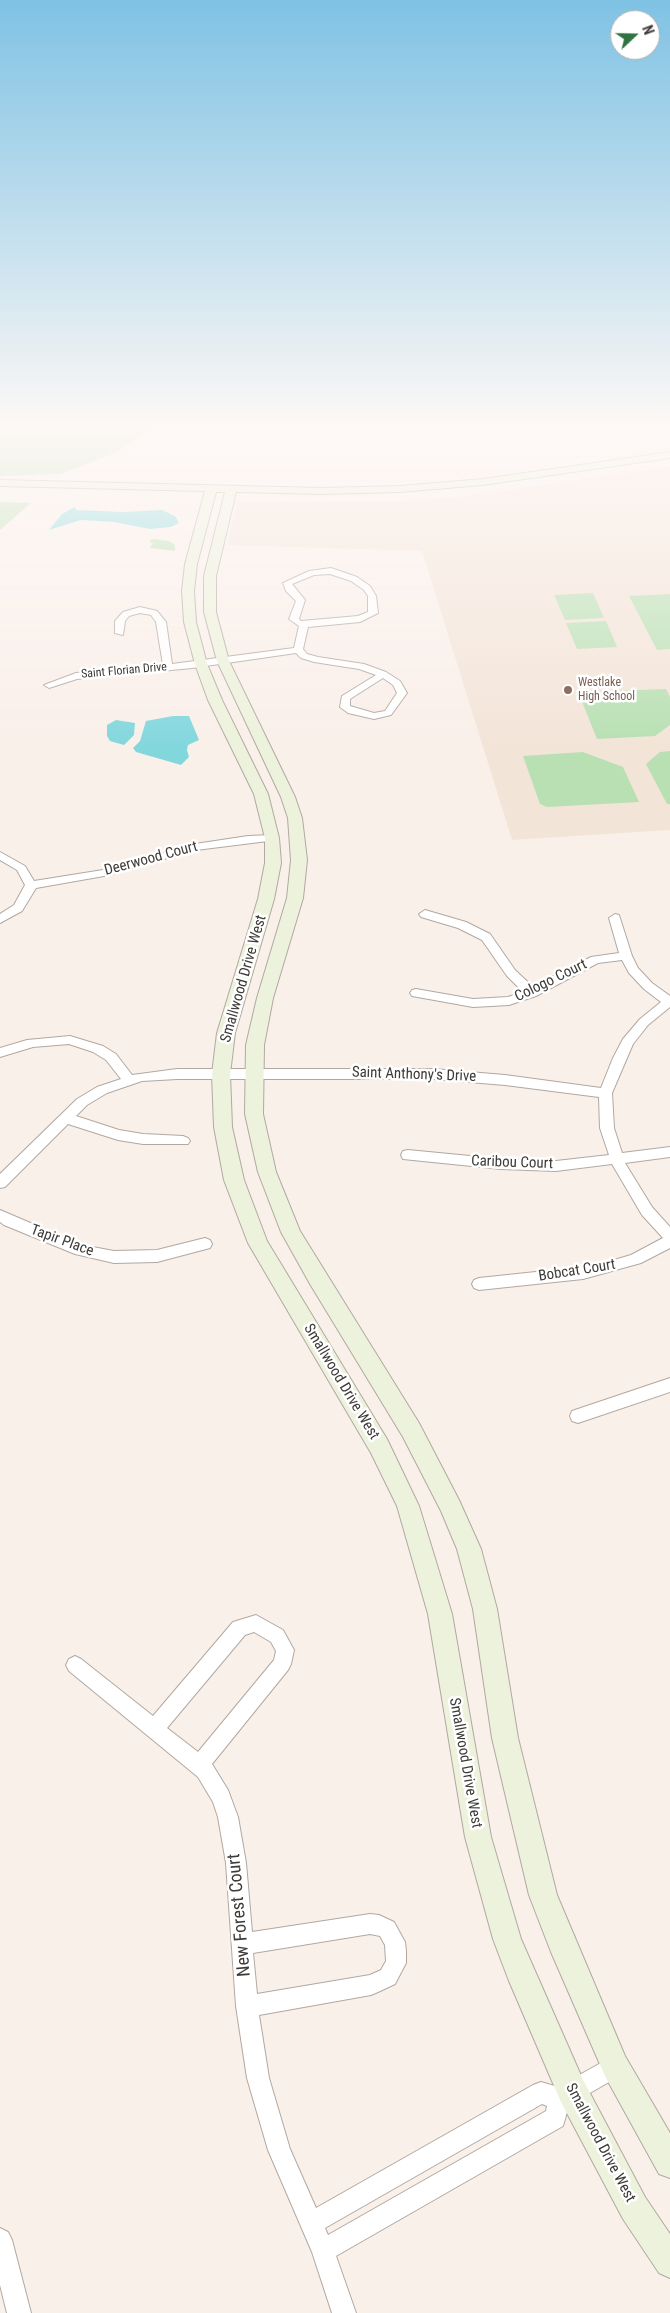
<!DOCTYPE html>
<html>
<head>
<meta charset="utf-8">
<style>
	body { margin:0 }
	#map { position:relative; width:670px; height:2313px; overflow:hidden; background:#faf0ea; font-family:"Roboto Condensed",sans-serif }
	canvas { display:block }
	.north { position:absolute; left:610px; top:10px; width:50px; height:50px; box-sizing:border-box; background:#fff; border:1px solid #b1b0af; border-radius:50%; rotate:69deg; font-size:14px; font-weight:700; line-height:20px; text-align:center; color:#3d3a37 }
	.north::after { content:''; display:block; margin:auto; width:18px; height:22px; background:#2e7440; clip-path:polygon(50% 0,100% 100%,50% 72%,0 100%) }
</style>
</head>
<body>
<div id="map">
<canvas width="670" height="2313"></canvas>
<div class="north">N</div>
</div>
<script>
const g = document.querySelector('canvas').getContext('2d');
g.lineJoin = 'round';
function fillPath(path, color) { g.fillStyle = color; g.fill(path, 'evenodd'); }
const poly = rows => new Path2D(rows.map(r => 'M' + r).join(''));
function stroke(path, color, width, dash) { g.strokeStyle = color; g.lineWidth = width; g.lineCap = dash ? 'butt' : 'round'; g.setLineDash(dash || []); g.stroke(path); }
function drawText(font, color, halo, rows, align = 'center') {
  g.font = font + ' "Roboto Condensed",sans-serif'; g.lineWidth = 5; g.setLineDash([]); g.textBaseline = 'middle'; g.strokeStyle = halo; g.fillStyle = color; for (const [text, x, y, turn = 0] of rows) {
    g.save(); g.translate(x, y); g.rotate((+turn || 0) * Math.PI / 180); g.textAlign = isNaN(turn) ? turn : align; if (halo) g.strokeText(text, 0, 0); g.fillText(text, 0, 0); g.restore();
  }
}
const built = poly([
	[670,467,670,830,512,840,422,551,227,545,237,502,407,501,456,497]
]);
const green = poly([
	[0,423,160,423,115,453,61,474,0,476],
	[0,502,31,503,0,530],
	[152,539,169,541,175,545,175,551,150,548,153,543,149,542],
	[593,593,604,618,565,620,554,595],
	[670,594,670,649,657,650,629,596],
	[606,621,617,647,577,649,566,623],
	[666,689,670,697,670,725,655,736,597,739,579,694,583,692],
	[670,751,670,804,667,804,646,764,660,752],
	[583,752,623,767,639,802,547,807,540,804,523,756]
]);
const water = poly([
	[75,507,76,510,124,512,162,510,175,516,179,523,171,527,150,529,114,522,81,520,49,530,62,514],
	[173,716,189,716,199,740,188,745,187,750,189,757,181,765,136,752,133,748,140,741,146,721],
	[116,720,135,723,134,735,124,745,110,741,107,736,107,725]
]);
const street = poly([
	[331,568,357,577,370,586,376,596,378,613,360,622,308,627,303,649,307,654,318,657,364,664,386,672,400,681,407,693,391,715,374,719,348,713,340,707,342,696,376,675,359,669,314,662,301,658,296,653,192,668,77,679,49,688,44,685,76,673,163,665,156,622,151,615,140,613,129,616,125,621,123,635,115,633,115,621,123,612,140,607,157,611,166,622,172,664,294,648,299,626,289,619,296,601,286,591,283,583,309,571,331,568],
	[330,574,351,581,364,590,368,596,368,612,358,616,301,621,299,619,305,600,292,584,314,575,330,574],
	[383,678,393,685,397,693,385,711,374,713,350,706,350,699,383,678],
	[272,835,277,838,276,840,196,850,104,876,36,888,22,911,0,923,0,914,14,905,25,885,17,870,0,860,0,852,25,866,34,881,103,870,195,844,248,836,272,835],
	[425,910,466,922,490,934,515,970,533,987,591,957,619,953,609,918,615,914,619,915,632,956,638,968,652,983,670,996,670,1007,648,1025,633,1044,612,1093,614,1128,622,1153,670,1147,670,1157,625,1163,652,1207,670,1227,670,1248,641,1263,583,1279,479,1290,474,1288,472,1284,474,1280,479,1278,583,1267,614,1260,631,1255,663,1238,642,1215,612,1164,556,1171,501,1169,403,1159,401,1155,403,1151,408,1150,501,1159,556,1161,609,1155,600,1128,599,1097,505,1085,433,1079,177,1079,142,1081,107,1093,87,1105,76,1116,119,1130,143,1134,183,1136,188,1138,190,1141,188,1144,143,1144,118,1140,68,1124,5,1187,0,1188,0,1174,77,1099,97,1087,121,1079,106,1060,93,1052,69,1044,33,1047,0,1057,0,1048,27,1040,70,1036,103,1046,116,1054,132,1075,177,1069,433,1069,505,1075,601,1088,613,1058,623,1039,640,1019,661,1002,644,989,629,973,622,960,598,963,536,996,509,1005,473,1007,412,996,410,993,412,990,416,989,473,999,508,997,523,992,507,976,482,940,458,928,421,917,419,914,425,910],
	[0,1210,82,1245,114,1251,157,1250,205,1238,210,1240,212,1244,210,1248,157,1262,114,1263,75,1254,4,1225,0,1222,0,1210],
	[670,1378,670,1392,578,1423,572,1421,570,1416,572,1411,670,1378],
	[256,1615,283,1630,294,1650,291,1664,288,1670,212,1764,228,1790,238,1817,246,1863,252,1932,370,1914,379,1915,394,1922,405,1942,406,1951,406,1963,395,1984,378,1992,371,1995,259,2015,269,2078,290,2149,316,2208,533,2085,541,2082,558,2087,615,2055,623,2058,626,2066,623,2074,569,2105,563,2126,336,2256,356,2313,332,2313,312,2252,268,2150,247,2078,236,2006,226,1863,218,1817,213,1802,198,1777,69,1671,66,1665,69,1659,75,1656,81,1659,153,1716,233,1622,256,1615],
	[254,1632,271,1642,276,1651,274,1660,198,1752,167,1728,245,1635,254,1632],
	[370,1934,380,1936,385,1945,386,1961,381,1970,370,1975,257,1994,253,1953,370,1934],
	[542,2104,547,2106,546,2111,328,2235,325,2228,542,2104],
	[0,2228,8,2232,12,2240,31,2313,7,2313,0,2285,0,2228]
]);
const secondary = poly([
	[670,452,670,458,483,485,400,492,322,494,236,492,216,576,216,612,229,661,295,797,302,818,307,860,303,898,273,998,264,1045,263,1114,276,1172,300,1231,419,1423,459,1500,481,1549,497,1609,518,1738,557,1895,625,2056,670,2133,670,2178,659,2174,605,2076,551,1952,529,1895,492,1738,473,1609,457,1549,441,1511,403,1437,310,1284,281,1232,258,1172,245,1114,246,1045,257,998,287,898,291,860,288,818,281,797,217,661,204,612,204,576,225,492,216,492,197,564,194,591,196,622,207,664,222,700,268,794,279,838,281,863,274,899,235,1033,230,1074,232,1127,244,1180,267,1241,387,1439,419,1506,452,1614,491,1837,521,1939,583,2080,645,2197,670,2234,670,2278,659,2273,623,2219,561,2102,509,1981,493,1939,465,1837,428,1614,397,1506,371,1453,248,1243,224,1180,214,1127,212,1074,217,1033,258,899,265,863,265,838,254,794,208,700,195,664,184,622,182,591,185,564,205,491,0,486,0,480,322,488,400,486,483,479,670,452]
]);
const markers = [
	[568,690,5,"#8d6e63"]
];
const farStreetnames = [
	["Saint Florian Drive",124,671,-5]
];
const farEducationnames = [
	["Westlake",578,683],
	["High School",578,697]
];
const streetNames = [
	["Deerwood Court",151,859,-15],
	["Smallwood Drive West",244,979,-74],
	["Cologo Court",551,981,-26],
	["Saint Anthony's Drive",414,1075,2],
	["Caribou Court",512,1163,2],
	["Tapir Place",62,1241,20],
	["Bobcat Court",577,1271,-9],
	["Smallwood Drive West",341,1382,59],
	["Smallwood Drive West",465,1763,80],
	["Smallwood Drive West",600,2143,62]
];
const nearStreetnames = [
	["New Forest Court",240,1915,-95]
];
fillPath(built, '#f3e4d8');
fillPath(green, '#b8e0b3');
fillPath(water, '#82d7dd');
stroke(street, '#b1a8a2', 2);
stroke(secondary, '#b1a8a2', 2);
fillPath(street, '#fff');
fillPath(secondary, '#edf2dc');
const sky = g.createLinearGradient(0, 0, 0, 747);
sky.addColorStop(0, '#7fc2e4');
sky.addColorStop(0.57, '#fdf8f6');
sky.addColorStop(1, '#fdf8f600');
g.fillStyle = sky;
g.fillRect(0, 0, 670, 747);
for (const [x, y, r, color] of markers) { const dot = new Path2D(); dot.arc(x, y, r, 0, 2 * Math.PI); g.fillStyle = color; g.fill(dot); stroke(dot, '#fff', 2); }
drawText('12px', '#3d3a37', '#fff', farStreetnames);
drawText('12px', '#785e54', '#fff', farEducationnames, 'left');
drawText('15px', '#3d3a37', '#fff', streetNames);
drawText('18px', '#3d3a37', '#fff', nearStreetnames);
</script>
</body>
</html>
